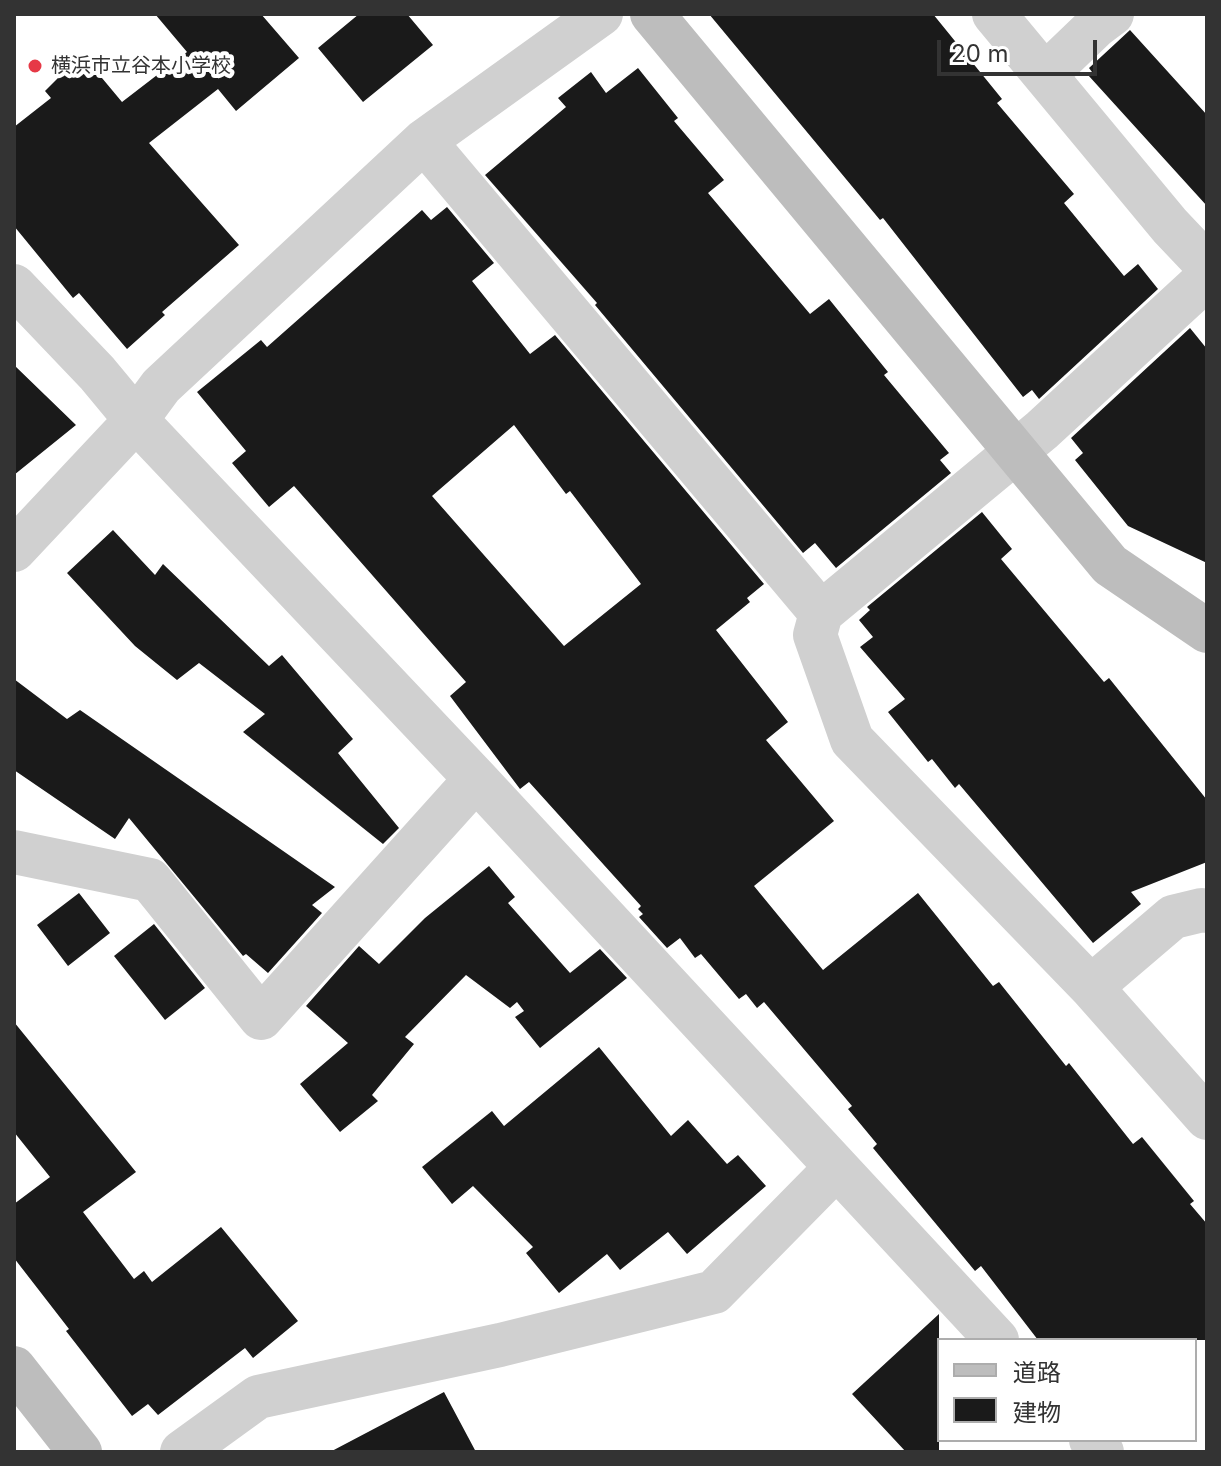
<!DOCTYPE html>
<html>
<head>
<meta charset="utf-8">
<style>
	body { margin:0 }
	#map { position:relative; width:1221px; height:1466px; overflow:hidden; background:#fff; font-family:Inter,"Noto Sans JP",sans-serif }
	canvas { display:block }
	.frame { position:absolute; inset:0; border:16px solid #333; pointer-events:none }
	.legend { position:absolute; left:937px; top:1338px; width:260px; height:104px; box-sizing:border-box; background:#fff; border:2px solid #adadad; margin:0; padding:10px 14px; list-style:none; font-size:24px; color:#333 }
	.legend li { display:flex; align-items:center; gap:16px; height:40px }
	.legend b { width:40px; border:2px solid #adadad }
	.scale { position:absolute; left:937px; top:40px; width:160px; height:36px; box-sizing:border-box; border:4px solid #333; border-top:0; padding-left:10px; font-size:24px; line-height:28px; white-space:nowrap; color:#333; -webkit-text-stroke:6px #fff; paint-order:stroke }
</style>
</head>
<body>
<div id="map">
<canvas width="1221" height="1466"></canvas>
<div class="frame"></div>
<ul class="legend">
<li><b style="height:10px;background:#bdbdbd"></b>道路</li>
<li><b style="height:22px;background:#1a1a1a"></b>建物</li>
</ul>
<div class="scale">20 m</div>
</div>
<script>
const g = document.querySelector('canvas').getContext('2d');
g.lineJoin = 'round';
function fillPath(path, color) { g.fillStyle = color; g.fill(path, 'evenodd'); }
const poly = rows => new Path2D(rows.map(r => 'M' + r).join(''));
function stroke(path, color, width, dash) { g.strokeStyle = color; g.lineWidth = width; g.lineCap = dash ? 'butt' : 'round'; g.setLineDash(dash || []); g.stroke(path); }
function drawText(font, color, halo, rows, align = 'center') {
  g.font = font + ' Inter,"Noto Sans JP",sans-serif'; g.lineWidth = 8; g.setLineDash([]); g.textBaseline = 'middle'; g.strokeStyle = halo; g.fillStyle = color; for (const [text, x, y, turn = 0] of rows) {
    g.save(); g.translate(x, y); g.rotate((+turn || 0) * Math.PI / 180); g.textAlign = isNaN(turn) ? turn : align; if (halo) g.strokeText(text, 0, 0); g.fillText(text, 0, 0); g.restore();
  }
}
const building = poly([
	[155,14,261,14,299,58,236,111,218,89,149,143,239,245,162,312,165,315,127,349,79,293,73,298,14,226,14,127,51,98,45,91,82,54,122,102,187,52],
	[359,14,407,14,433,45,363,102,318,48],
	[709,14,933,14,1002,99,997,103,1074,194,1064,203,1124,276,1138,264,1158,289,1039,399,1032,390,1023,397,883,218,880,220],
	[1130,30,1207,115,1207,206,1088,75,1092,72,1089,68],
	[638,68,678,118,674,121,724,180,708,193,810,314,829,299,888,372,884,375,949,453,940,460,951,473,836,568,815,543,803,553,595,305,597,303,485,175,566,107,558,98,591,72,606,93],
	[447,207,494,263,472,281,530,354,555,335,764,584,747,598,750,602,716,630,788,722,766,740,834,821,754,886,823,970,918,893,993,986,999,982,1066,1066,1069,1063,1133,1144,1142,1137,1194,1201,1190,1204,1207,1224,1207,1340,1038,1340,981,1266,975,1271,873,1148,877,1144,848,1109,852,1106,764,1002,757,1008,746,994,739,999,701,954,695,958,680,938,667,948,639,917,643,914,638,909,641,906,529,782,520,789,450,696,466,682,294,486,269,507,232,463,246,451,197,392,261,340,267,347,422,210,431,220],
	[514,425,566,494,570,491,641,584,564,646,432,496],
	[1190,328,1207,349,1207,563,1128,526,1075,460,1083,453,1071,438],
	[14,365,76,425,14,475],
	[982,512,1012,549,1001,559,1104,682,1109,678,1207,800,1207,862,1131,892,1141,904,1093,943,959,784,955,788,932,759,928,762,888,712,905,699,860,647,873,637,859,620,870,610,867,607],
	[113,530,155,575,163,564,269,666,282,655,353,739,338,753,399,828,383,844,243,732,265,714,199,663,177,680,135,646,67,573],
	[14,679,67,719,80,710,335,887,312,905,322,913,268,973,246,954,243,956,129,818,115,839,14,770],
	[489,866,515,897,508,903,570,973,600,949,627,978,540,1048,515,1017,524,1011,517,1002,510,1008,466,975,405,1037,414,1044,372,1095,378,1101,340,1132,300,1084,348,1043,306,1006,359,946,379,964,425,918],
	[79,893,110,933,68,966,37,925],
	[154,924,205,988,165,1020,114,956],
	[14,1022,136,1172,83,1212,134,1279,144,1271,152,1282,221,1227,298,1321,253,1358,245,1348,158,1415,148,1404,132,1416,66,1331,69,1329,14,1258,14,1204,50,1177,14,1132],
	[599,1047,671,1136,688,1120,727,1164,738,1155,766,1186,687,1254,668,1232,620,1270,607,1254,559,1293,526,1253,533,1247,473,1186,452,1204,422,1167,492,1111,504,1126],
	[939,1314,939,1452,906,1452,852,1394],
	[444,1392,476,1452,330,1452]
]);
const street = poly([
	[994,14,1170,226,1207,265],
	[1046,74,1096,26,1112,14],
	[424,141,821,613],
	[1207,278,1042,430,821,613,815,635,852,740,1091,987,1207,1118],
	[14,286,97,373,136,420,476,779,997,1340],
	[14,550,136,420,161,386,424,141,601,14],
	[14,852,150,880,261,1018,476,779],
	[1091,987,1173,917,1202,910,1207,911],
	[1091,1440,1102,1452],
	[182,1452,258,1397,500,1345,714,1292,836,1168]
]);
const secondary = poly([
	[652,14,1110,565,1207,631],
	[14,1368,80,1452]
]);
const markers = [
	[35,66,8,"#e63946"]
];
const poiNames = [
	["横浜市立谷本小学校",51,66]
];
fillPath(building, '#1a1a1a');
stroke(street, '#d0d0d0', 44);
stroke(secondary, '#bdbdbd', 44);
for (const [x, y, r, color] of markers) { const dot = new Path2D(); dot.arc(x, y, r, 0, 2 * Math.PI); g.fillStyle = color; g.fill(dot); stroke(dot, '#fff', 3); }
drawText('20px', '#333', '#fff', poiNames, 'left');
</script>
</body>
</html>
